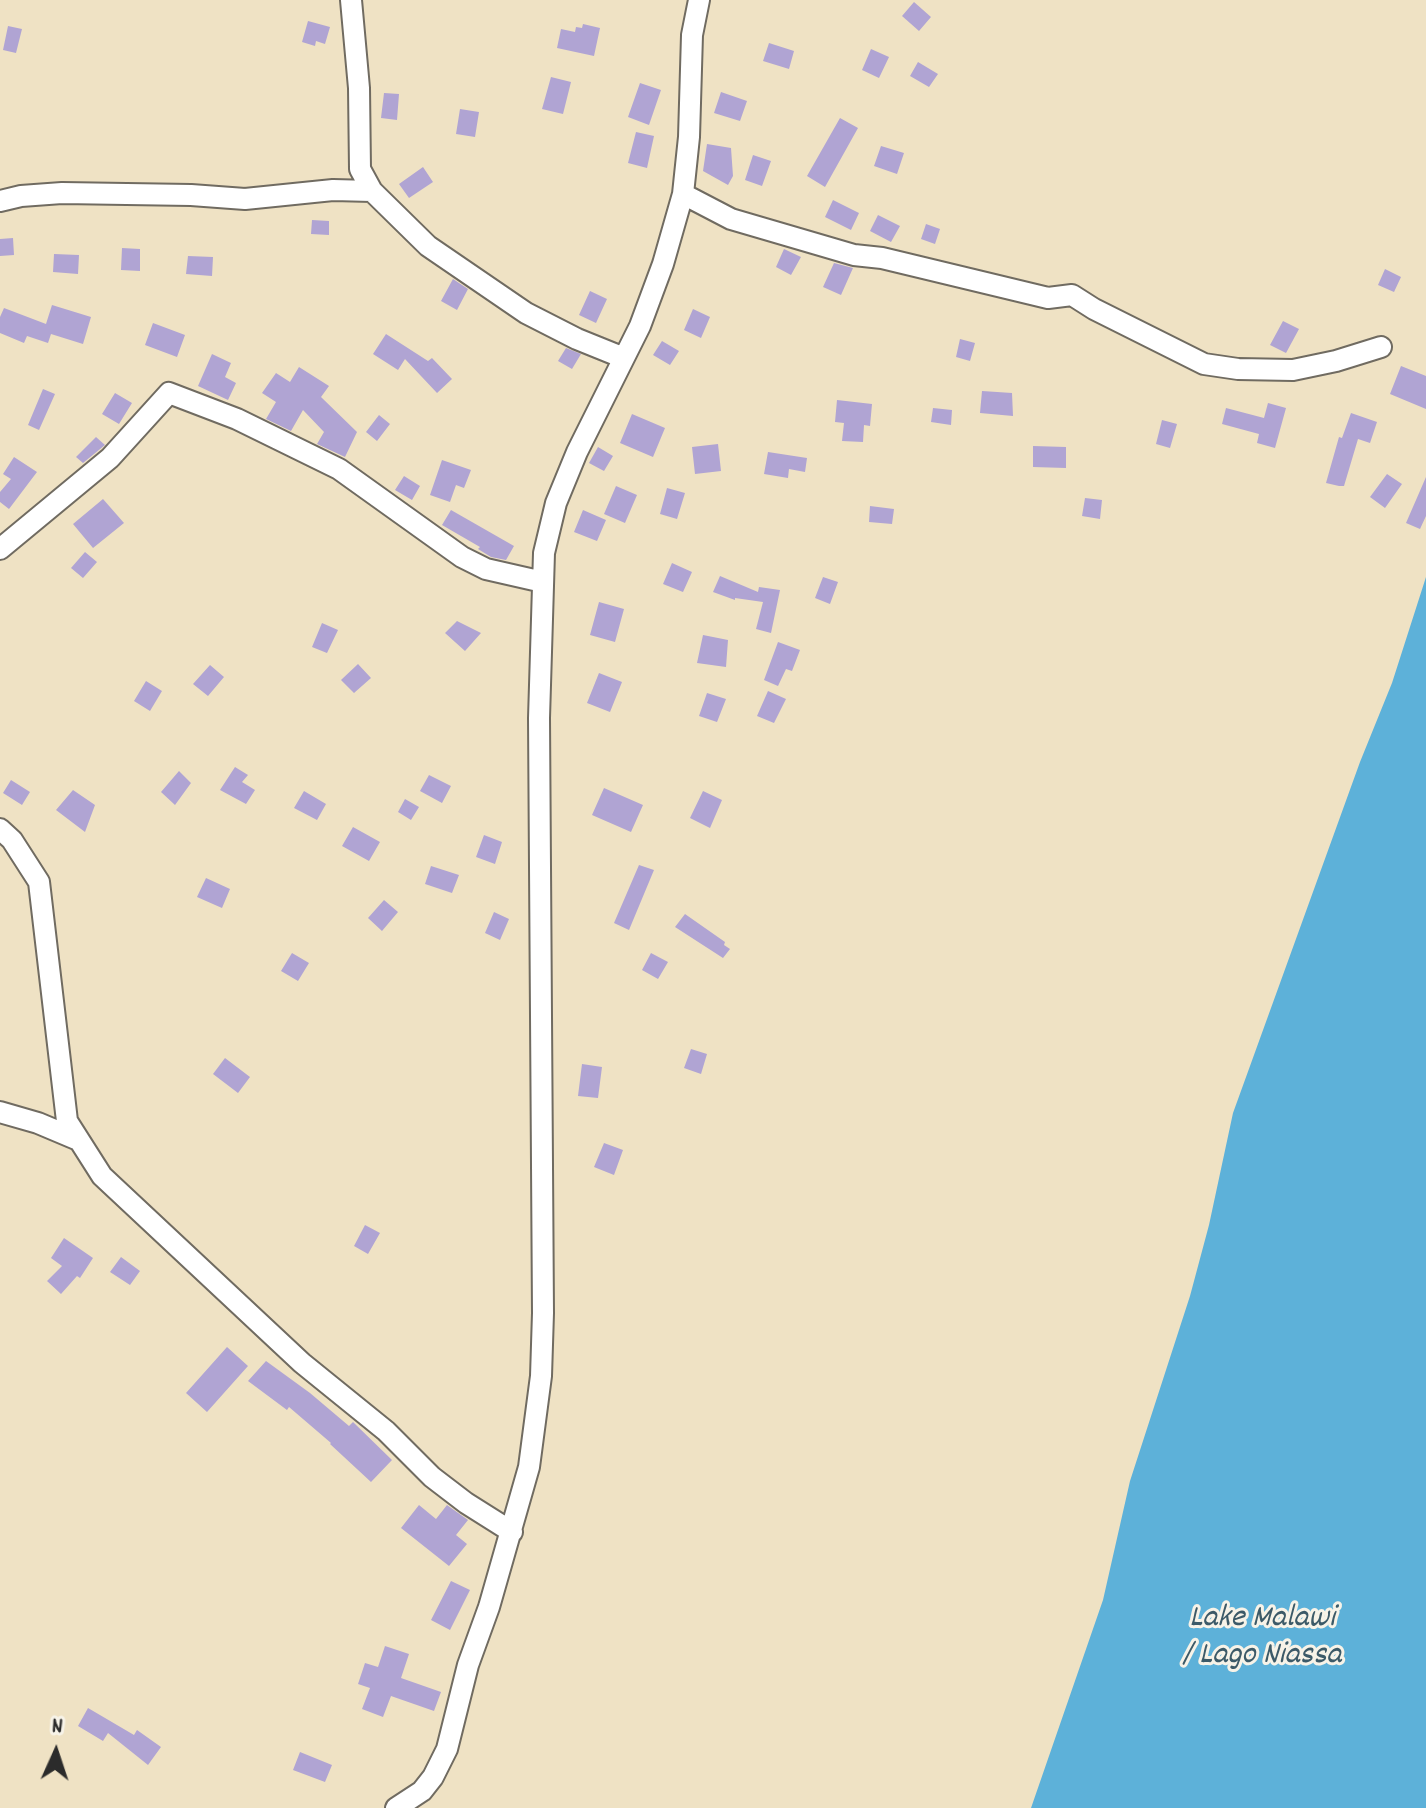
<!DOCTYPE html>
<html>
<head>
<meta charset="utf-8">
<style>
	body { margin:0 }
	#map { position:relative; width:1426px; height:1808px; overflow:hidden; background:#efe2c4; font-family:Dekko,sans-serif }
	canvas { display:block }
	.north { position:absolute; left:16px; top:1712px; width:80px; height:80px; -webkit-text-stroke:6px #f7f3e8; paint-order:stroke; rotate:3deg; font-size:22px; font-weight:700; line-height:32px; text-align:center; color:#2b2b2b }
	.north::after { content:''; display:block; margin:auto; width:28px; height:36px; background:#2b2b2b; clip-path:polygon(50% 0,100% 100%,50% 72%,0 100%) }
</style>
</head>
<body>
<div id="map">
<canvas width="1426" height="1808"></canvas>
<div class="north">N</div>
</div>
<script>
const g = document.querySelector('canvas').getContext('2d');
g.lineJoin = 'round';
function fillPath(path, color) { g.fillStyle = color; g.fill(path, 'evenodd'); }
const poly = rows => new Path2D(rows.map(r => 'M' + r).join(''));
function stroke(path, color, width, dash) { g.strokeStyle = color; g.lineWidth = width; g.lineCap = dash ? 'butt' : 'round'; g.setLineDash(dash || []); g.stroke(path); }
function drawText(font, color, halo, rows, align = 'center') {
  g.font = font + ' Dekko,sans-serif'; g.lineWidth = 6; g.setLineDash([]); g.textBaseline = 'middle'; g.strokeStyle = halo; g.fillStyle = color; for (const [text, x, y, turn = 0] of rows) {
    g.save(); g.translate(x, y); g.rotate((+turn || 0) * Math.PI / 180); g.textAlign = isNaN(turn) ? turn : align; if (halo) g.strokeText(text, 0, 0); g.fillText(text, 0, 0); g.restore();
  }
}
const water = poly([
	[1426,577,1426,1808,1031,1808,1103,1600,1130,1481,1190,1296,1209,1225,1233,1113,1360,762,1392,683]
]);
const building = poly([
	[914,2,931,17,919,31,902,16],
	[308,21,330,27,325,44,316,41,315,46,302,42],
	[583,24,600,28,594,56,557,48,561,29,575,32,576,27,582,28],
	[8,26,22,29,16,53,3,50],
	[769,43,794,51,789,69,763,61],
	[871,49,889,57,879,78,862,70],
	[918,62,938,74,929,87,910,76],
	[551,77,571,82,563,114,542,109],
	[640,83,661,90,649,125,628,117],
	[721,92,747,101,740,121,714,113],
	[384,93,399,94,397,120,381,118],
	[460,109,479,112,475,137,456,134],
	[840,118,858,128,825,187,807,176],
	[636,132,654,136,647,168,628,163],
	[707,144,731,148,733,176,728,185,703,171],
	[881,146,904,153,897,174,874,166],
	[753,155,771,161,762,186,745,180],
	[423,167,433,182,409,198,399,184],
	[833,200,859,213,851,230,825,217],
	[878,215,900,226,891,242,870,231],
	[312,220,329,221,329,235,311,234],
	[926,224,940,229,935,244,921,239],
	[13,238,14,255,0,256,0,239],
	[122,248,140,249,140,271,121,270],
	[784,249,801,257,791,275,776,267],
	[54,254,79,255,78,274,53,272],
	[188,256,213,257,212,276,186,274],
	[834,263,853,268,841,295,823,287],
	[1385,269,1401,277,1394,292,1378,285],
	[453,279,468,289,457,310,441,301],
	[590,291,607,299,596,323,579,315],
	[52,305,91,317,83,344,51,334,48,343,27,336,24,343,0,333,0,317,4,308,46,324],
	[693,309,710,317,701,338,684,330],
	[1283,321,1299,329,1286,353,1270,345],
	[153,323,185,335,177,357,145,345],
	[386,334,428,361,432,358,452,379,437,393,405,359,398,370,373,354],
	[960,339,975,343,970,361,956,357],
	[662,341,679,351,670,365,653,355],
	[566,348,581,354,572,369,558,361],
	[212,354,231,363,225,377,236,383,228,400,198,386],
	[1401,366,1426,376,1426,409,1390,394],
	[299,367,329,386,321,397,357,432,345,457,317,444,324,432,303,410,291,431,266,419,276,402,262,393,276,373,290,382],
	[43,389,55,394,39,430,28,425],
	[982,391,1012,393,1013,416,980,413],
	[115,393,132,403,119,424,102,414],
	[837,400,872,404,870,426,864,425,863,442,842,441,844,423,835,422],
	[1268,403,1286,408,1275,448,1257,443,1259,434,1222,424,1226,408,1264,418],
	[933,408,952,410,951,425,931,422],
	[1351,413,1377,422,1370,443,1358,439,1344,486,1339,486,1326,483,1339,437,1342,438],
	[632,414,665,428,653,457,620,443],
	[379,415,390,424,377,441,366,432],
	[1162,420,1177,424,1170,448,1156,444],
	[96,437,105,445,83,463,76,457],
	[718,444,721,471,695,474,692,447],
	[1033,446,1066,447,1066,468,1033,467],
	[598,447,613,456,604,471,589,463],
	[768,452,807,458,805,472,789,469,788,478,764,474],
	[14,457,37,472,9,509,0,502,0,492,11,479,3,474],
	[442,460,471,470,464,488,456,485,450,502,430,495],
	[1387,474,1402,484,1385,508,1370,497],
	[404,476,420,486,412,500,395,490],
	[1426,477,1426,516,1420,529,1406,523],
	[616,486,637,495,625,523,604,514],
	[667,488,685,493,677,519,660,514],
	[1085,498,1102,500,1100,519,1082,516],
	[103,499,124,523,93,548,73,524],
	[870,506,894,509,892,524,869,522],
	[451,510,514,546,506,560,491,557,478,549,480,547,442,525],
	[583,510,606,520,597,541,574,532],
	[85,552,97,562,83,578,71,568],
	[672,563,692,572,683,592,663,584],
	[720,576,758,592,759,587,780,590,771,633,756,629,763,602,735,598,735,600,713,592],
	[823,577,838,582,830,604,815,598],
	[599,602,624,609,615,642,590,635],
	[457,621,481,633,465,651,445,633],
	[322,623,338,630,327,653,312,647],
	[703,635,728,640,726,667,697,663],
	[778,642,800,650,792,671,786,669,778,686,764,680],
	[358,664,371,678,354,693,341,680],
	[210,665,224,677,208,696,193,684],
	[599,673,622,682,610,712,587,703],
	[146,681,162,691,150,711,134,701],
	[768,691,786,699,774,723,757,716],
	[707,693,726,699,717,722,699,716],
	[235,767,248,775,242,782,255,790,246,804,220,790],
	[179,771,191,783,175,805,161,792],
	[429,775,451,786,442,803,420,791],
	[11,780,30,792,22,805,3,793],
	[604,788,643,805,631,832,592,815],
	[73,790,95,805,85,832,56,810],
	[304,791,326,804,317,820,294,808],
	[703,791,722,800,710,828,690,818],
	[405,799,419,807,411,820,398,812],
	[353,827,380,842,369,861,342,846],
	[484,835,502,842,495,864,476,857],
	[639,865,654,870,629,930,614,923],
	[431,866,459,875,452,893,425,884],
	[206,878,230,889,222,908,197,897],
	[384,900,398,912,382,931,368,918],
	[494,912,509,919,500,940,485,933],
	[685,914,725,942,724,945,730,949,723,958,675,927],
	[292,953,309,963,298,981,281,971],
	[651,953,668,962,658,979,642,970],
	[691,1049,707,1054,701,1074,684,1068],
	[225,1058,250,1077,238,1093,213,1074],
	[582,1064,602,1067,598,1098,578,1096],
	[604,1143,623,1150,614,1175,594,1167],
	[365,1225,380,1233,368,1254,354,1246],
	[64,1238,93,1258,80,1278,77,1276,61,1294,47,1281,62,1266,51,1258],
	[121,1257,140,1271,130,1285,110,1272],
	[227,1347,248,1366,207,1412,186,1393],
	[266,1361,310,1393,349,1426,353,1422,392,1460,371,1482,330,1444,331,1443,289,1407,287,1410,248,1381],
	[419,1505,436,1519,447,1505,468,1520,456,1535,467,1544,449,1566,401,1528],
	[451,1581,470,1590,450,1630,431,1620],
	[385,1646,409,1654,401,1678,441,1692,434,1711,391,1696,383,1717,362,1709,370,1688,358,1684,365,1663,378,1667],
	[88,1708,134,1735,137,1730,161,1747,148,1765,108,1733,103,1741,78,1726],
	[300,1752,332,1765,325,1782,293,1770]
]);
const minor = poly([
	[351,0,359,88,360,169,372,191,428,246,526,313,577,339,624,358],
	[683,194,731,219,854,255,882,258,1048,298,1072,295,1094,309,1204,364,1238,369,1293,370,1336,361,1381,347],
	[0,201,21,196,62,193,191,195,245,199,333,190,372,191],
	[0,549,110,458,169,393,237,419,339,469,462,557,486,569,543,582],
	[0,829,12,840,39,882,67,1121,102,1176,302,1363,386,1431,432,1477,466,1503,512,1532],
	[0,1112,38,1123,76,1139],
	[396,1808,422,1791,433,1777,447,1749,468,1665,489,1607,529,1467,541,1376,543,1313,539,718,544,553,556,503,577,452,640,326,663,264,683,194,689,137,692,35,699,0]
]);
const waterNames = [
	["Lake Malawi",1262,1621],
	["/ Lago Niassa",1262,1658]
];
fillPath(water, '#5db1d9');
fillPath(building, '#b0a4d3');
stroke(minor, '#706b61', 24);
stroke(minor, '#fff', 20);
drawText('italic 32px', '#3c5a68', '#f7f3e8', waterNames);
</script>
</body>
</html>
